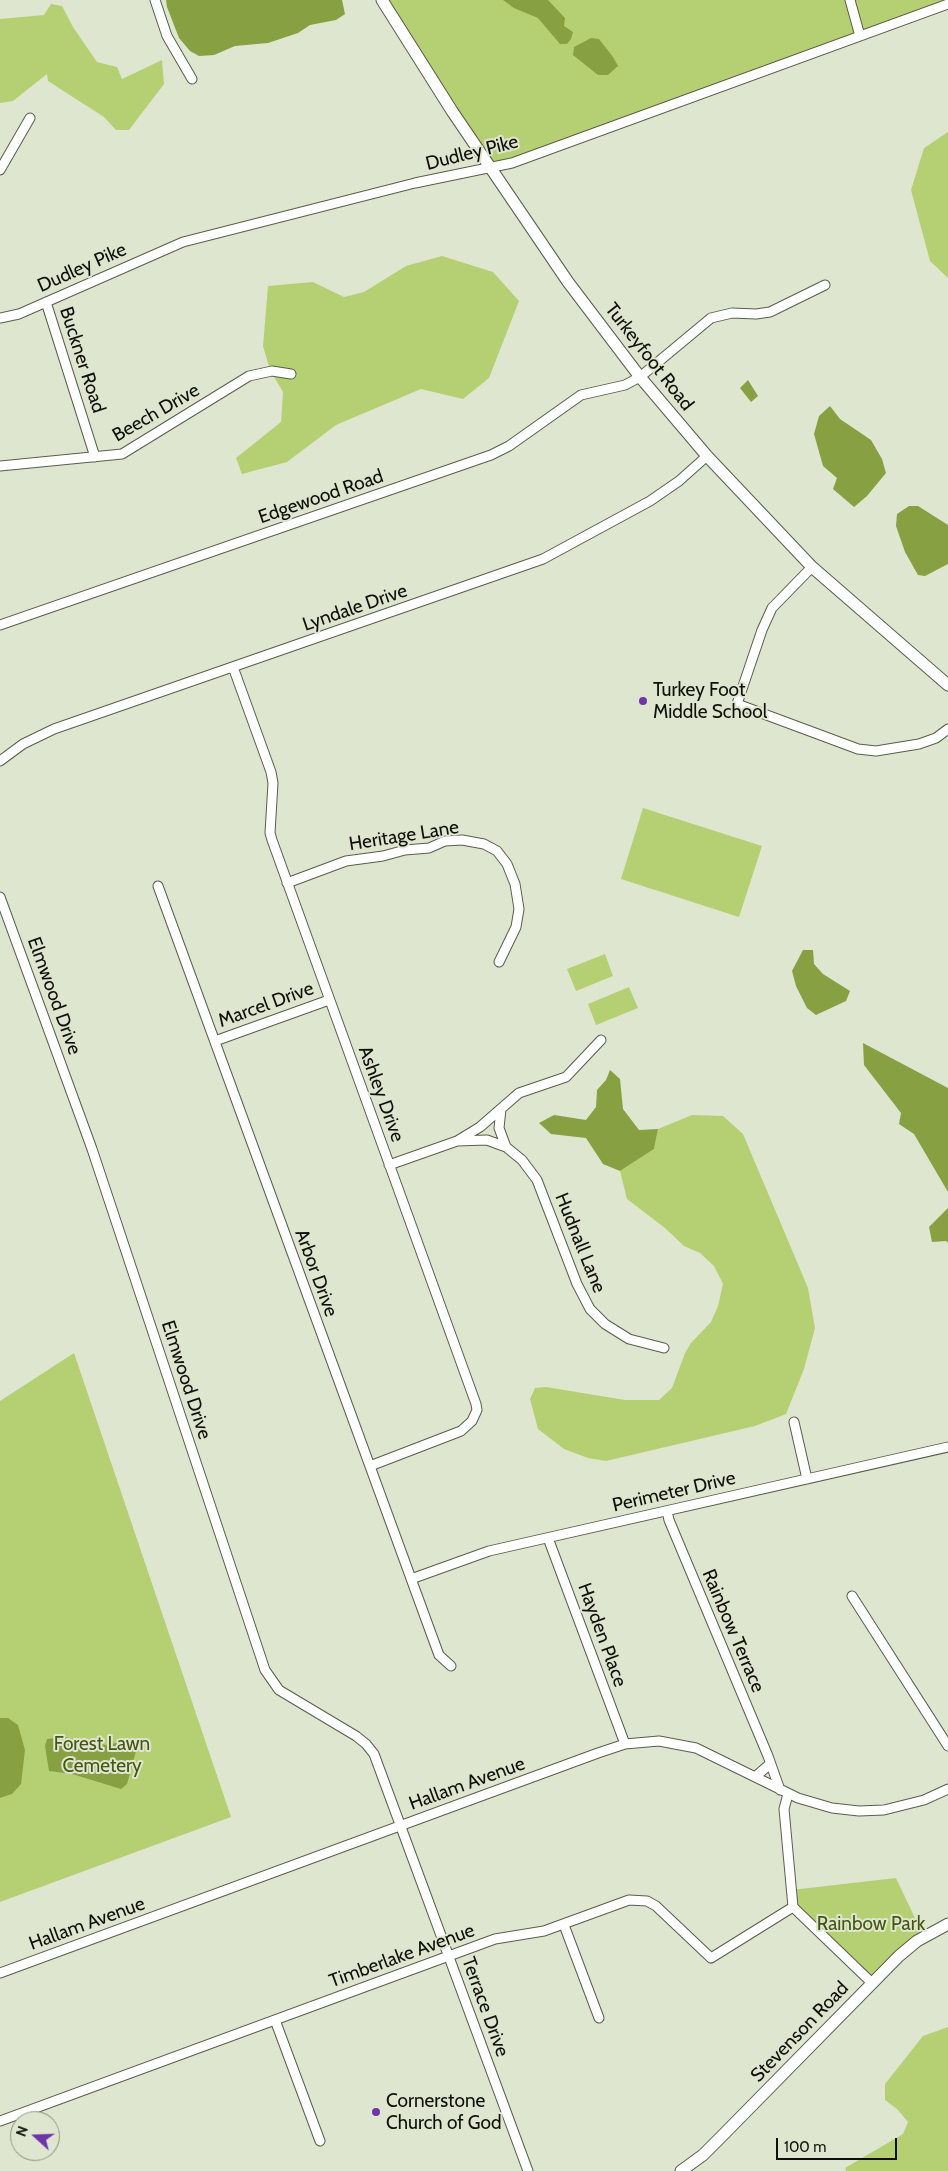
<!DOCTYPE html>
<html>
<head>
<meta charset="utf-8">
<style>
	body { margin:0 }
	#map { position:relative; width:948px; height:2171px; overflow:hidden; background:#dee6d0; font-family:Cabin,sans-serif }
	canvas { display:block }
	.north { position:absolute; left:10px; top:2111px; width:50px; height:50px; box-sizing:border-box; background:#dee6d0; border:1px solid #8b9080; border-radius:50%; rotate:290deg; font-size:14px; font-weight:700; line-height:20px; text-align:center; color:#0e1009 }
	.north::after { content:''; display:block; margin:auto; width:18px; height:22px; background:#6e34aa; clip-path:polygon(50% 0,100% 100%,50% 72%,0 100%) }
	.scale { position:absolute; left:776px; top:2138px; width:121px; height:22px; box-sizing:border-box; border:2px solid #0e1009; border-top:0; padding-left:6px; font-size:15px; line-height:18px; white-space:nowrap; color:#0e1009; -webkit-text-stroke:4px #dee6d0; paint-order:stroke }
</style>
</head>
<body>
<div id="map">
<canvas width="948" height="2171"></canvas>
<div class="north">N</div>
<div class="scale">100 m</div>
</div>
<script>
const g = document.querySelector('canvas').getContext('2d');
g.lineJoin = 'round';
function fillPath(path, color) { g.fillStyle = color; g.fill(path, 'evenodd'); }
const poly = rows => new Path2D(rows.map(r => 'M' + r).join(''));
function stroke(path, color, width, dash) { g.strokeStyle = color; g.lineWidth = width; g.lineCap = dash ? 'butt' : 'round'; g.setLineDash(dash || []); g.stroke(path); }
function drawText(font, color, halo, rows, align = 'center') {
  g.font = font + ' Cabin,sans-serif'; g.lineWidth = 4; g.setLineDash([]); g.textBaseline = 'middle'; g.strokeStyle = halo; g.fillStyle = color; for (const [text, x, y, turn = 0] of rows) {
    g.save(); g.translate(x, y); g.rotate((+turn || 0) * Math.PI / 180); g.textAlign = isNaN(turn) ? turn : align; if (halo) g.strokeText(text, 0, 0); g.fillText(text, 0, 0); g.restore();
  }
}
const green = poly([
	[382,0,948,0,491,166],
	[51,4,62,6,73,27,97,62,117,67,122,79,162,60,164,84,129,130,116,130,104,117,48,81,47,74,13,101,0,103,0,19,44,15],
	[948,132,948,278,930,261,911,190,924,148],
	[442,256,493,272,519,301,489,378,463,399,421,389,336,425,287,462,242,474,236,458,281,422,283,392,270,370,263,346,268,286,313,282,344,297,364,292,406,266],
	[643,808,762,846,739,917,621,879],
	[605,954,613,976,576,991,567,969],
	[629,987,638,1008,596,1025,588,1004],
	[692,1115,723,1116,743,1134,808,1288,815,1328,804,1369,786,1414,755,1426,606,1461,588,1458,564,1449,538,1429,530,1399,535,1388,546,1387,625,1400,659,1400,672,1388,685,1353,691,1343,711,1322,718,1306,723,1284,714,1266,700,1253,684,1246,665,1228,627,1199,620,1171,654,1149,658,1129],
	[74,1353,231,1817,0,1902,0,1401],
	[896,1878,924,1937,872,1983,793,1907,791,1890],
	[948,2027,948,2171,846,2171,845,2168,903,2134,908,2122,897,2109,885,2100,885,2084,923,2036]
]);
const water = poly([
	[166,0,342,0,345,14,336,20,310,25,298,33,268,43,235,46,214,55,199,56,190,51,179,38,167,7],
	[503,0,548,0,565,18,564,26,573,32,571,39,567,44,560,44,538,18,514,8],
	[591,38,599,39,613,57,618,66,608,75,598,75,573,55,574,47],
	[748,380,758,396,751,402,740,388],
	[830,406,840,419,871,440,882,459,886,473,867,496,854,507,833,489,837,478,823,466,814,434,819,416],
	[909,506,918,506,948,525,948,564,925,576,918,575,905,552,896,526,897,514],
	[803,950,813,950,814,964,823,974,850,991,846,1001,816,1015,807,1008,796,986,792,971],
	[863,1043,948,1088,948,1192,914,1134,899,1124,901,1113,864,1065],
	[610,1070,620,1079,623,1109,639,1130,658,1129,654,1149,620,1171,603,1164,586,1138,551,1134,539,1123,554,1115,586,1120,596,1107,597,1090,606,1080],
	[948,1208,948,1243,946,1241,932,1242,929,1227],
	[0,1718,8,1718,18,1725,25,1750,21,1784,12,1794,0,1798],
	[64,1737,106,1745,121,1742,136,1751,127,1784,121,1789,72,1774,49,1771,45,1746,47,1739]
]);
const minor = poly([
	[155,0,167,36,192,79],
	[850,0,860,36],
	[0,170,30,118],
	[46,302,95,457],
	[0,318,19,314,183,242,415,183,512,163,948,4],
	[0,466,122,454,249,376,272,371,291,374],
	[812,567,772,608,762,630,737,704,858,749,876,751,919,744,936,738,948,729],
	[0,625,491,455,509,446,581,395,625,385,640,377,711,318,732,313,756,314,770,312,825,285],
	[233,667,271,772,273,783,270,833,272,840,476,1404,477,1410,472,1421,461,1431,370,1466],
	[0,761,23,744,54,729,543,559,650,501,679,481,707,456],
	[287,883,346,861,383,856,405,850,429,848,445,841,462,840,484,844,497,851,507,864,515,884,519,909,516,927,499,962],
	[158,886,432,1636,439,1655,451,1666],
	[0,897,92,1149,265,1670,279,1690,356,1736,366,1744,374,1754,528,2171],
	[215,1041,329,1000],
	[501,1109,499,1128,506,1147],
	[457,1141,487,1140,506,1147,522,1160,537,1180,577,1284,590,1309,605,1324,629,1339,664,1348],
	[389,1165,457,1141,480,1127,519,1093,566,1077,601,1040],
	[794,1422,807,1479],
	[667,1511,669,1520,768,1756,780,1790],
	[548,1538,625,1744],
	[411,1579,489,1551,948,1447],
	[852,1596,948,1746],
	[755,1777,770,1764],
	[788,1794,784,1809,793,1907,872,1983],
	[564,1925,599,2018],
	[0,1973,598,1753,625,1744,659,1741,696,1748,798,1798,832,1808,859,1811,884,1810,924,1800,948,1789],
	[275,2020,320,2141],
	[0,2121,495,1939,544,1931,629,1900,647,1901,656,1906,711,1958,793,1907]
]);
const major = poly([
	[382,0,452,111,568,282,640,377,707,456,812,567,948,685],
	[681,2171,703,2155,722,2136,899,1956,917,1941,948,1924]
]);
const markers = [
	[643,701,5,"#6e34aa"],
	[376,2112,5,"#6e34aa"]
];
const streetNames = [
	["Dudley Pike",472,153,-14],
	["Dudley Pike",82,268,-24],
	["Turkeyfoot Road",649,357,52],
	["Buckner Road",82,360,72],
	["Beech Drive",156,413,-30],
	["Edgewood Road",321,497,-19],
	["Lyndale Drive",355,608,-19],
	["Heritage Lane",404,836,-9],
	["Elmwood Drive",54,996,70],
	["Marcel Drive",266,1005,-20],
	["Ashley Drive",381,1094,70],
	["Hudnall Lane",580,1243,68],
	["Arbor Drive",316,1273,70],
	["Elmwood Drive",186,1380,72],
	["Perimeter Drive",674,1492,-13],
	["Rainbow Terrace",733,1631,67],
	["Hayden Place",602,1635,70],
	["Hallam Avenue",467,1784,-20],
	["Hallam Avenue",87,1924,-20],
	["Timberlake Avenue",402,1956,-20],
	["Terrace Drive",485,2007,70],
	["Stevenson Road",800,2032,-46]
];
const poiNames = [
	["Turkey Foot",653,690],
	["Middle School",653,712],
	["Cornerstone",386,2101],
	["Church of God",386,2123]
];
const parkNames = [
	["Forest Lawn",102,1744],
	["Cemetery",102,1766],
	["Rainbow Park",871,1924]
];
fillPath(green, '#b5d073');
fillPath(water, '#87a042');
stroke(minor, '#585e4b', 11);
stroke(major, '#585e4b', 13);
stroke(minor, '#fff', 9);
stroke(major, '#fff', 11);
for (const [x, y, r, color] of markers) { const dot = new Path2D(); dot.arc(x, y, r, 0, 2 * Math.PI); g.fillStyle = color; g.fill(dot); stroke(dot, '#dee6d0', 2); }
drawText('19px', '#0e1009', '#dee6d0', streetNames);
drawText('19px', '#0e1009', '#dee6d0', poiNames, 'left');
drawText('19px', '#455612', '#dee6d0', parkNames);
</script>
</body>
</html>
